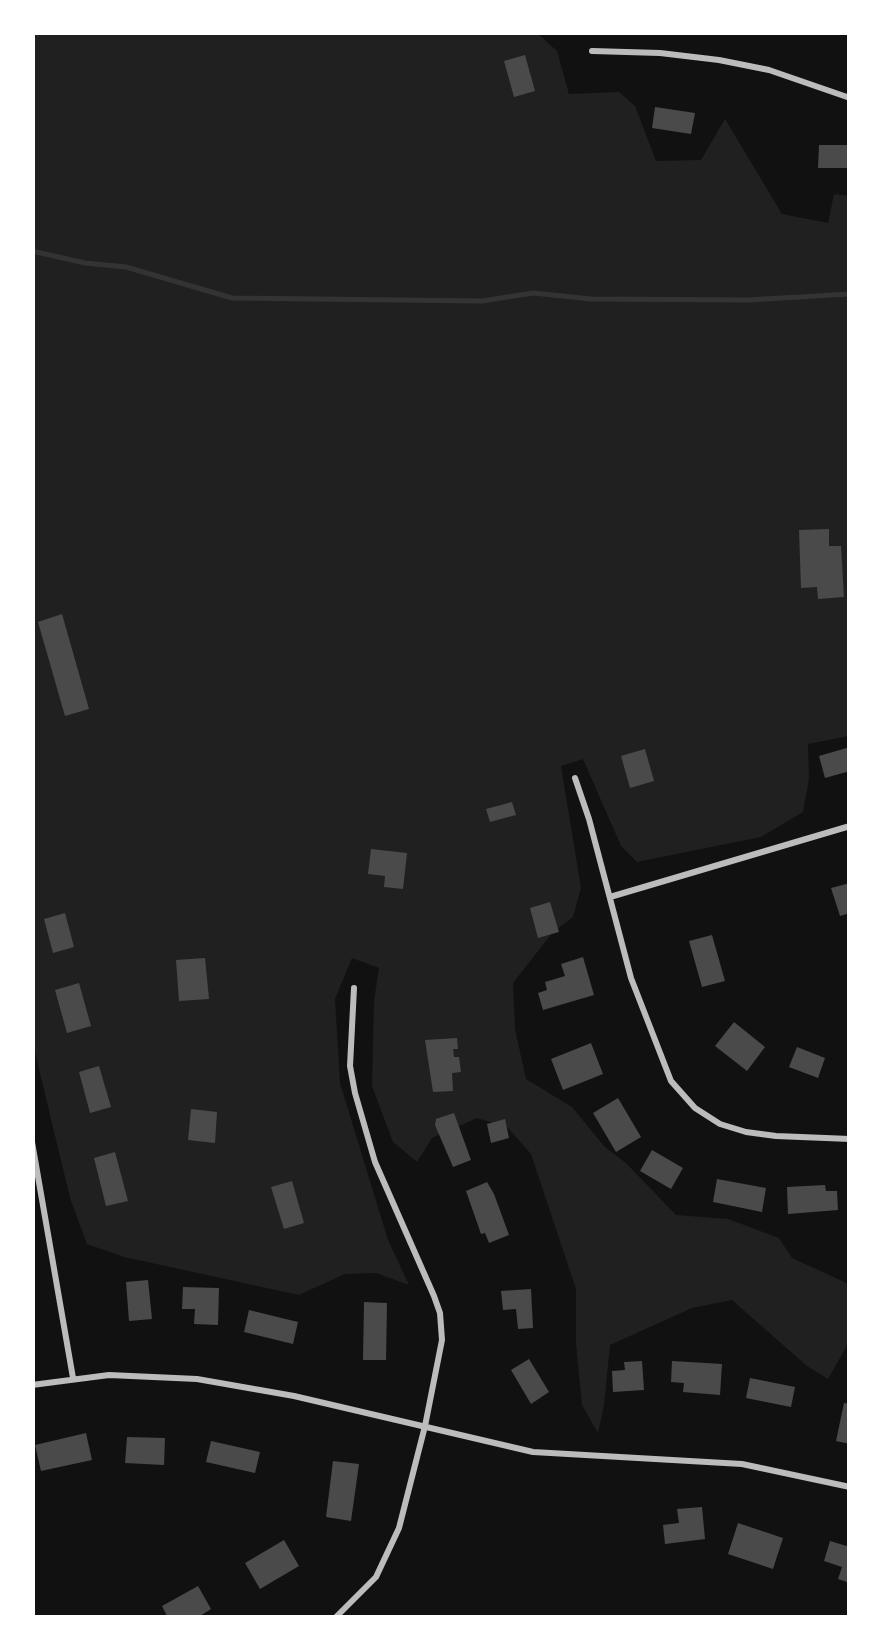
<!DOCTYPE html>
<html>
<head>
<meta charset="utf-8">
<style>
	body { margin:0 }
	#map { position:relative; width:882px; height:1650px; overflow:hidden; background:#111; font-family:"DM Sans",sans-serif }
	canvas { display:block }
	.frame { position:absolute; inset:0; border:35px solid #fff; pointer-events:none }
</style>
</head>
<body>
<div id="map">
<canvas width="882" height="1650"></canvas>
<div class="frame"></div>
</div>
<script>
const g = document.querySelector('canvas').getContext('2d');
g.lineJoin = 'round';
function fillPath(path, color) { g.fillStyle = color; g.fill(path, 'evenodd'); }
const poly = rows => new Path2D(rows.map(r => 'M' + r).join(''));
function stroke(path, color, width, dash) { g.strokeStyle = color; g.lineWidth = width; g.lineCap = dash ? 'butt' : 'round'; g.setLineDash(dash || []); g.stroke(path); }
const green = poly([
	[32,33,537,33,557,51,569,94,619,92,635,106,656,161,701,160,725,119,782,214,828,223,834,194,849,196,849,736,808,744,809,779,803,812,761,837,637,862,621,846,583,759,561,766,581,888,573,917,553,932,513,983,515,1029,526,1079,572,1107,605,1147,626,1163,676,1215,728,1219,779,1238,792,1258,849,1284,849,1342,828,1379,807,1366,732,1300,692,1308,610,1345,604,1405,598,1433,582,1405,576,1344,576,1289,531,1154,507,1127,477,1118,432,1138,417,1162,393,1142,372,1086,374,1001,379,968,352,958,335,999,340,1083,388,1240,409,1285,376,1273,345,1274,299,1295,124,1257,87,1244,70,1198,32,1040]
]);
const stream = poly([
	[32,251,85,263,126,267,232,298,482,301,533,293,591,299,748,300,850,294]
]);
const building = poly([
	[525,55,535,91,514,97,504,61],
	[655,107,695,113,691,134,652,128],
	[819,145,850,145,850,168,818,168],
	[829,529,829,546,841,546,844,597,818,599,817,587,801,588,799,530],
	[62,614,89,709,65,716,38,622],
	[850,747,850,771,825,778,819,756],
	[645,749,654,781,630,788,621,756],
	[512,802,516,815,490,822,486,809],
	[371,849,407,853,403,889,384,887,385,876,368,874],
	[850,883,850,913,840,916,831,888],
	[550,902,559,932,538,938,530,908],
	[65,913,74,947,53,953,44,919],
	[712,935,725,981,702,987,689,941],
	[583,957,594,995,543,1010,538,993,547,990,545,982,565,976,561,964],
	[205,958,209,999,179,1001,176,960],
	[79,983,91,1026,67,1033,55,990],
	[734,1022,765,1047,747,1071,715,1046],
	[457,1038,458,1049,453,1049,454,1057,459,1057,461,1072,452,1073,453,1091,433,1092,425,1040],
	[591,1043,603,1074,563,1090,551,1059],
	[797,1047,825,1058,818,1078,789,1067],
	[99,1066,111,1107,90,1113,79,1072],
	[618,1098,641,1137,616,1152,593,1113],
	[191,1109,217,1112,215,1143,188,1140],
	[454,1113,471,1160,453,1167,435,1125,436,1119],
	[505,1119,509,1138,491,1143,487,1124],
	[652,1150,683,1168,671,1189,640,1171],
	[115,1152,128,1201,106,1206,94,1158],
	[717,1179,766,1188,762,1212,713,1202],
	[292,1181,304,1223,284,1229,271,1187],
	[487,1182,494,1194,509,1235,489,1243,485,1233,481,1234,466,1191],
	[825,1185,826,1191,837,1191,838,1210,788,1214,787,1187],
	[148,1280,152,1319,129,1321,126,1282],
	[183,1287,219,1288,218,1325,194,1324,195,1309,182,1309],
	[531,1289,533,1328,518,1329,516,1309,503,1310,501,1291],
	[364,1302,387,1303,386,1360,363,1360],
	[249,1310,298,1322,293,1344,244,1332],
	[529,1359,549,1392,531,1404,511,1370],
	[642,1361,644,1390,613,1392,612,1371,625,1370,624,1362],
	[672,1361,722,1364,720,1395,683,1392,684,1383,671,1382],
	[750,1378,795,1387,791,1407,746,1398],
	[844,1403,850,1404,850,1444,836,1441],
	[86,1433,92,1460,41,1471,35,1445],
	[127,1437,165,1438,164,1465,125,1463],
	[211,1441,260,1452,255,1473,206,1462],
	[333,1461,359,1464,351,1521,326,1517],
	[702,1507,705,1539,665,1544,663,1525,679,1523,677,1509],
	[738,1523,783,1538,773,1569,728,1554],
	[284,1540,299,1566,260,1589,245,1563],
	[830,1541,850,1547,850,1583,838,1579,842,1567,824,1561],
	[198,1586,211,1609,197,1618,168,1618,162,1606]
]);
const minor = poly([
	[592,51,660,53,719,60,769,70,850,98],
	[575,778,589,819,631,978,671,1081,695,1108,720,1124,746,1132,776,1136,850,1139],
	[610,897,850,826],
	[32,1142,73,1378],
	[32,1385,109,1375,197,1379,294,1396,533,1452,742,1464,850,1487],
	[335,1618,376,1577,399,1528,425,1426,442,1340,440,1313,434,1296,375,1162,355,1093,350,1066,354,988]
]);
fillPath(green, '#202020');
stroke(stream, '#333', 5);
fillPath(building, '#4a4a4a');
stroke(minor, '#bcbcbc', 6);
</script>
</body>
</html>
